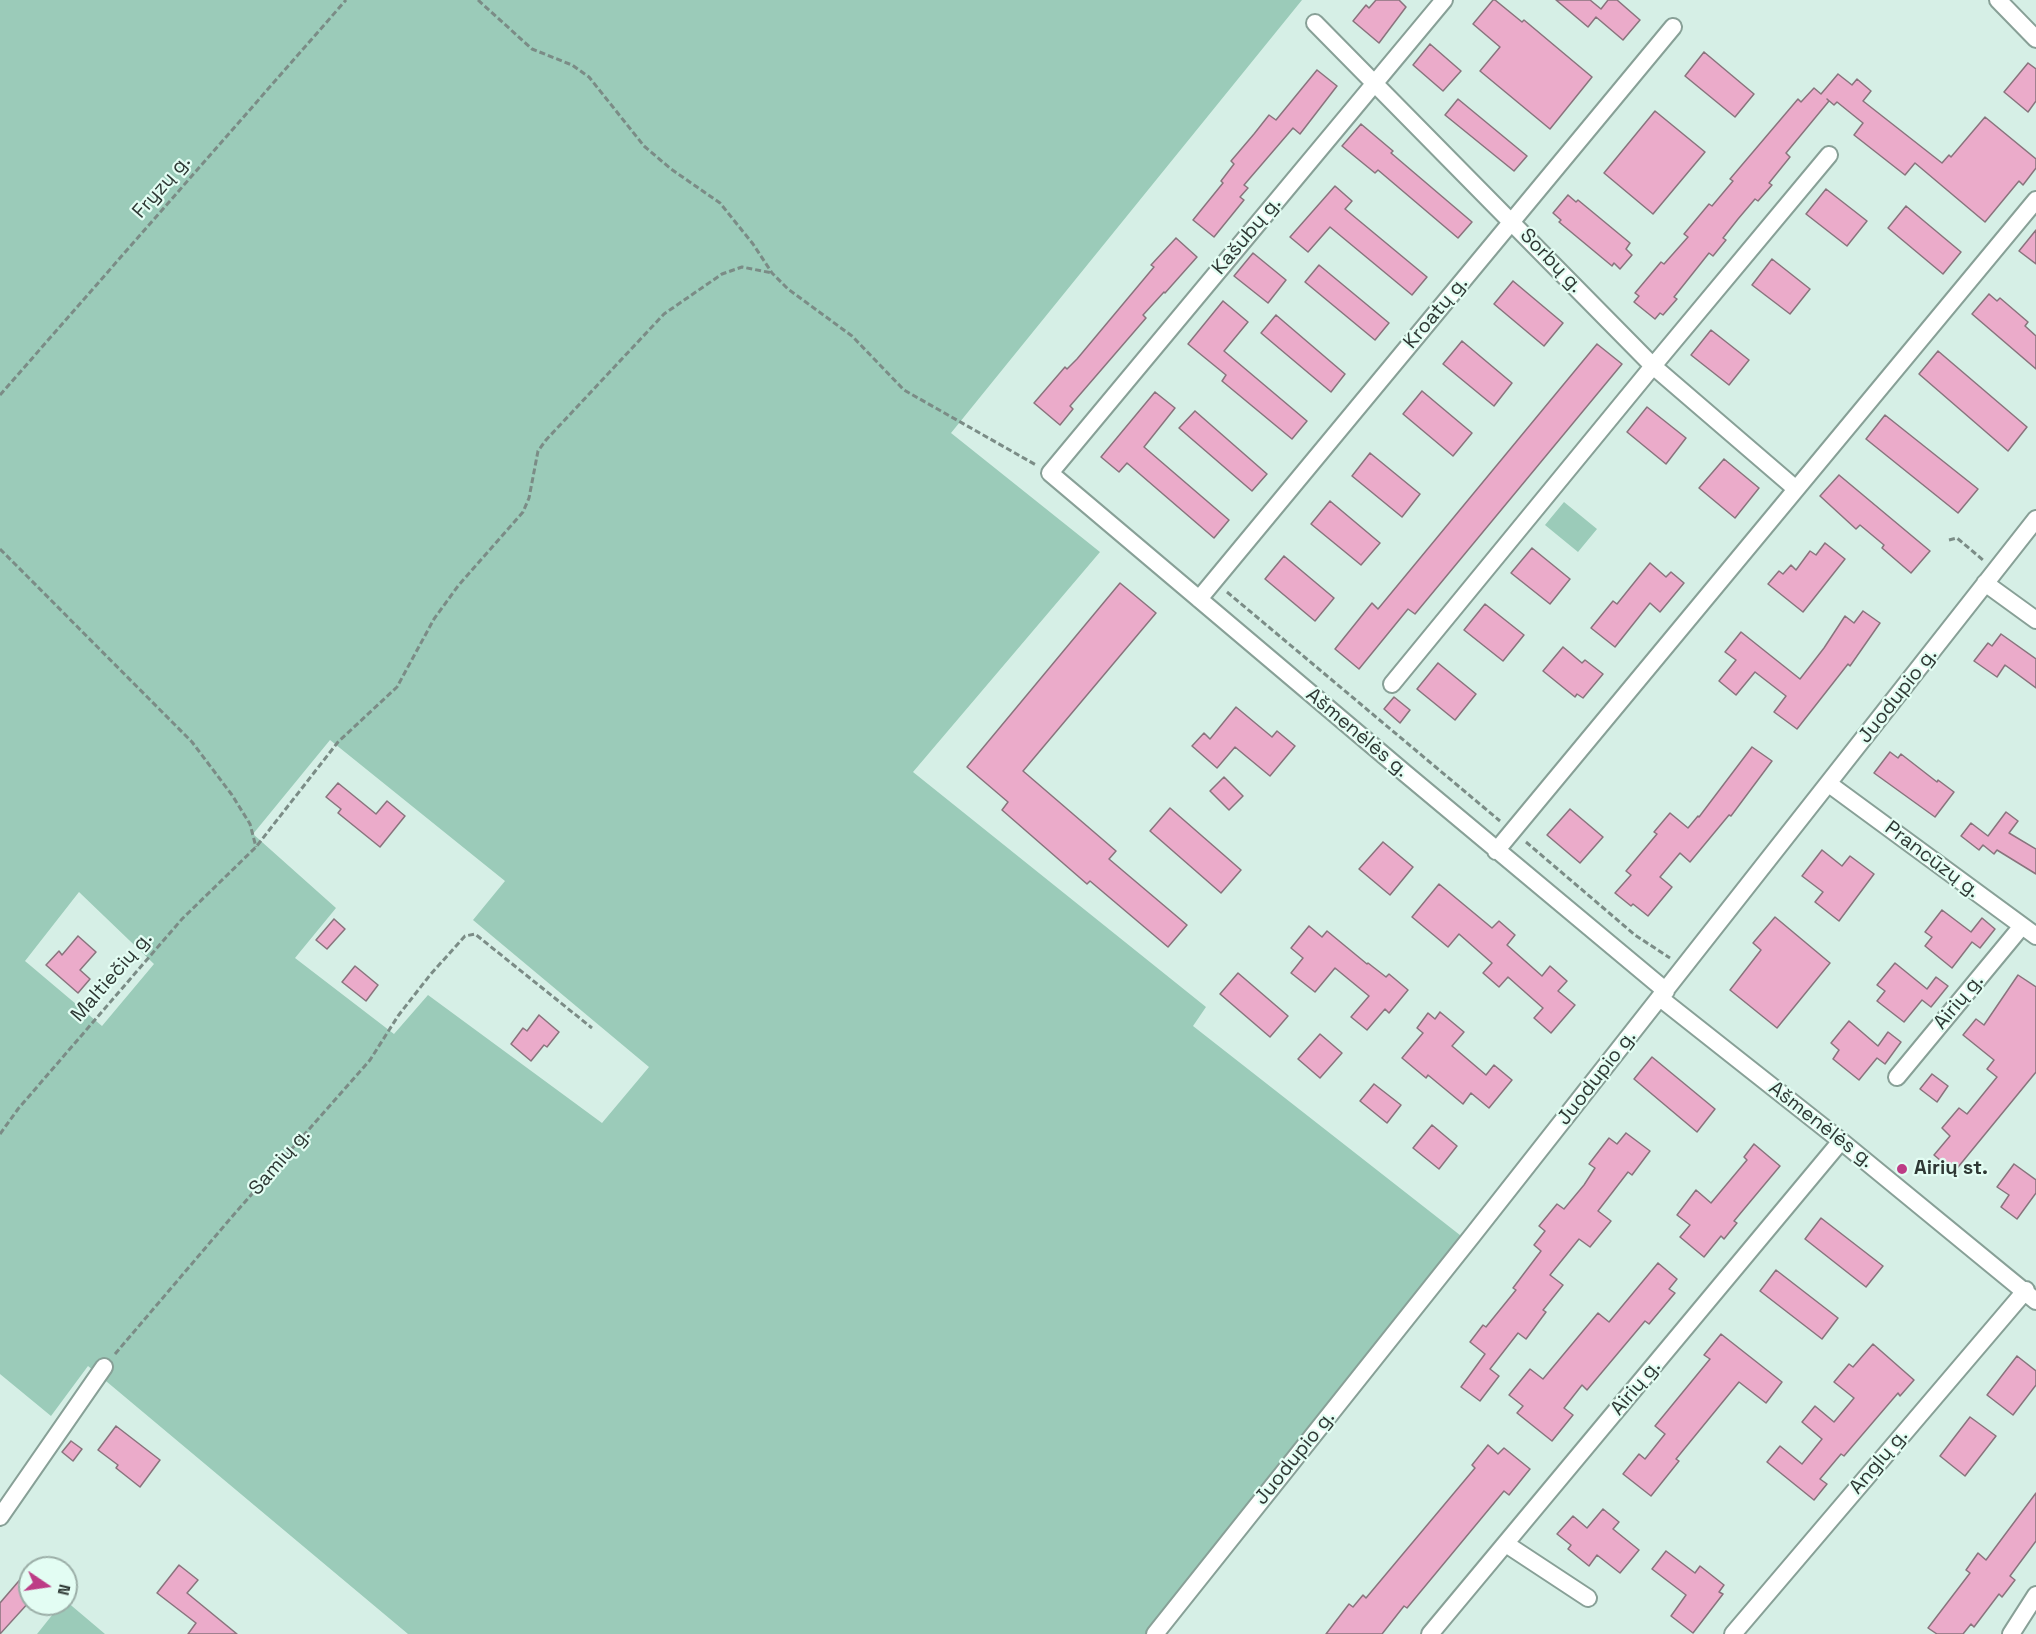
<!DOCTYPE html>
<html>
<head>
<meta charset="utf-8">
<style>
	body { margin:0 }
	#map { position:relative; width:2036px; height:1634px; overflow:hidden; background:#d6efe6; font-family:"Space Grotesk",sans-serif }
	canvas { display:block }
	.north { position:absolute; left:18px; top:1556px; width:60px; height:60px; box-sizing:border-box; background:#e3fdf3; border:2px solid #9baea7; border-radius:50%; rotate:103deg; font-size:16px; font-weight:700; line-height:24px; text-align:center; color:#2e3834 }
	.north::after { content:''; display:block; margin:auto; width:21px; height:27px; background:#bd3c86; clip-path:polygon(50% 0,100% 100%,50% 72%,0 100%) }
</style>
</head>
<body>
<div id="map">
<canvas width="2036" height="1634"></canvas>
<div class="north">N</div>
</div>
<script>
const g = document.querySelector('canvas').getContext('2d');
g.lineJoin = 'round';
function fillPath(path, color) { g.fillStyle = color; g.fill(path, 'evenodd'); }
const poly = rows => new Path2D(rows.map(r => 'M' + r).join(''));
function stroke(path, color, width, dash) { g.strokeStyle = color; g.lineWidth = width; g.lineCap = dash ? 'butt' : 'round'; g.setLineDash(dash || []); g.stroke(path); }
function drawText(font, color, halo, rows, align = 'center') {
  g.font = font + ' "Space Grotesk",sans-serif'; g.lineWidth = 4.5; g.setLineDash([]); g.textBaseline = 'middle'; g.strokeStyle = halo; g.fillStyle = color; for (const [text, x, y, turn = 0] of rows) {
    g.save(); g.translate(x, y); g.rotate((+turn || 0) * Math.PI / 180); g.textAlign = isNaN(turn) ? turn : align; if (halo) g.strokeText(text, 0, 0); g.fillText(text, 0, 0); g.restore();
  }
}
const green = poly([
	[0,0,1302,0,951,433,1100,552,913,772,1206,1007,1193,1026,1465,1239,1383,1343,1147,1634,408,1634,88,1366,51,1416,0,1374],
	[330,740,505,881,473,920,649,1067,602,1123,428,995,394,1034,295,958,336,908,253,834],
	[79,892,154,964,102,1026,25,961],
	[1564,502,1597,529,1578,552,1545,525],
	[66,1601,105,1634,37,1634,61,1604,66,1604]
]);
const building = poly([
	[1376,0,1399,0,1406,7,1379,43,1353,21,1366,5,1369,8,1376,0],
	[1493,0,1495,0,1522,22,1524,20,1592,77,1550,129,1480,71,1500,47,1473,24,1493,0],
	[1556,0,1590,0,1601,9,1608,0,1617,0,1640,20,1623,40,1596,17,1588,27,1556,0],
	[1430,44,1461,71,1443,91,1413,65,1430,44],
	[1704,52,1754,94,1735,117,1685,76,1704,52],
	[2028,63,2036,69,2036,101,2028,112,2004,92,2028,63],
	[1317,70,1337,86,1300,134,1293,128,1244,185,1248,188,1240,197,1244,200,1214,237,1193,220,1223,183,1221,181,1234,164,1231,161,1254,134,1269,115,1276,120,1317,70],
	[1838,74,1852,85,1857,79,1871,91,1863,101,1942,163,1949,155,1951,157,1985,117,2036,159,2036,168,2023,185,2019,181,1985,222,1915,163,1905,175,1854,135,1863,123,1837,102,1834,105,1827,99,1829,101,1786,153,1790,157,1769,183,1772,185,1758,201,1755,199,1738,219,1723,238,1726,240,1713,256,1709,253,1674,297,1677,299,1663,315,1660,313,1655,319,1634,302,1639,296,1635,293,1661,262,1664,264,1688,237,1684,234,1709,204,1712,206,1733,181,1730,179,1798,99,1801,102,1814,88,1821,94,1838,74],
	[1458,99,1527,156,1514,171,1445,115,1458,99],
	[1655,111,1705,152,1653,214,1604,173,1655,111],
	[1361,124,1393,151,1391,153,1472,222,1458,238,1378,170,1375,173,1342,146,1361,124],
	[1335,186,1352,201,1345,209,1427,277,1412,295,1330,227,1308,252,1290,237,1335,186],
	[1826,189,1867,221,1847,246,1806,214,1826,189],
	[1568,195,1576,202,1578,200,1630,243,1626,249,1632,255,1620,269,1614,263,1612,266,1559,222,1561,220,1553,213,1568,195],
	[1906,206,1961,252,1943,274,1888,228,1906,206],
	[2036,230,2036,264,2019,251,2036,230],
	[1176,238,1197,257,1165,293,1164,292,1143,315,1146,318,1070,406,1073,409,1060,425,1034,403,1065,367,1067,369,1077,359,1154,267,1151,265,1176,238],
	[1253,253,1286,280,1268,303,1234,276,1253,253],
	[1772,259,1810,289,1790,314,1752,285,1772,259],
	[1319,265,1389,323,1375,340,1305,282,1319,265],
	[1513,281,1563,323,1544,346,1494,304,1513,281],
	[1989,294,1997,301,2000,298,2028,322,2025,326,2036,336,2036,369,1972,314,1989,294],
	[1223,301,1248,322,1224,351,1307,421,1292,439,1222,381,1226,375,1188,344,1223,301],
	[1276,315,1345,374,1331,392,1261,333,1276,315],
	[1711,330,1749,360,1729,385,1691,355,1711,330],
	[1462,341,1512,383,1494,406,1443,364,1462,341],
	[1597,344,1622,364,1415,614,1408,609,1359,669,1335,649,1372,603,1378,609,1597,344],
	[1938,351,2027,427,2008,451,1919,374,1938,351],
	[1422,391,1472,433,1453,456,1403,414,1422,391],
	[1155,392,1175,408,1144,447,1229,520,1214,538,1127,463,1119,472,1101,457,1155,392],
	[1647,407,1686,438,1666,464,1627,432,1647,407],
	[1195,411,1267,474,1252,491,1179,428,1195,411],
	[1885,415,1978,489,1958,513,1866,439,1885,415],
	[1370,453,1420,494,1402,517,1352,476,1370,453],
	[1724,459,1759,488,1735,518,1699,488,1724,459],
	[1839,475,1930,551,1911,573,1882,548,1884,545,1860,525,1856,529,1820,496,1839,475],
	[1330,501,1380,543,1361,565,1311,524,1330,501],
	[1825,543,1845,559,1803,612,1768,584,1779,571,1783,574,1791,565,1796,570,1810,551,1816,555,1825,543],
	[1532,548,1570,579,1550,604,1511,573,1532,548],
	[1284,556,1334,598,1315,621,1265,579,1284,556],
	[1650,563,1666,577,1671,572,1684,583,1660,612,1650,603,1615,647,1591,628,1613,601,1617,604,1650,563],
	[1120,583,1156,613,1023,771,1116,851,1109,859,1187,925,1168,947,1090,881,1087,884,1002,810,1008,802,967,767,1120,583],
	[1485,604,1524,635,1503,661,1464,630,1485,604],
	[1863,611,1880,623,1850,666,1848,664,1797,729,1774,712,1786,696,1755,672,1736,695,1719,681,1736,660,1725,652,1741,632,1800,679,1824,648,1845,616,1854,623,1863,611],
	[2001,634,2036,659,2036,688,2005,665,1997,677,1974,661,1988,643,1992,646,2001,634],
	[1563,647,1582,663,1585,660,1603,674,1583,698,1577,694,1575,697,1543,671,1563,647],
	[1438,663,1476,694,1455,720,1417,689,1438,663],
	[1394,697,1410,710,1400,723,1384,709,1394,697],
	[1236,707,1272,737,1277,731,1295,746,1270,776,1235,747,1217,768,1192,746,1204,733,1210,739,1236,707],
	[1752,747,1772,761,1731,816,1729,815,1690,862,1680,853,1660,877,1672,887,1648,916,1633,904,1631,906,1615,893,1631,875,1626,871,1657,834,1654,832,1670,813,1688,828,1698,816,1699,817,1752,747],
	[1890,752,1898,758,1901,754,1937,782,1938,780,1954,792,1935,817,1874,773,1890,752],
	[1224,777,1243,796,1229,810,1210,791,1224,777],
	[338,783,376,814,387,801,405,816,380,847,338,813,341,809,326,797,338,783],
	[1170,808,1241,870,1221,893,1150,831,1170,808],
	[1570,809,1603,837,1580,863,1547,835,1570,809],
	[2006,812,2018,821,2009,833,2036,849,2036,874,1997,850,1994,854,1983,845,1979,850,1961,836,1971,823,1988,836,2006,812],
	[1383,842,1413,867,1390,895,1359,869,1383,842],
	[1822,850,1842,866,1850,856,1874,874,1839,921,1815,902,1823,892,1802,876,1822,850],
	[1439,884,1492,928,1499,921,1515,935,1507,945,1542,976,1550,966,1567,981,1558,991,1575,1005,1551,1033,1534,1018,1543,1008,1508,977,1499,987,1483,973,1492,963,1459,934,1448,947,1412,917,1439,884],
	[1942,910,1971,932,1982,918,1995,929,1980,948,1972,942,1952,968,1925,946,1932,937,1925,932,1942,910],
	[1775,917,1830,963,1777,1028,1730,990,1761,950,1753,943,1775,917],
	[334,919,345,929,327,949,316,940,334,919],
	[1309,926,1322,937,1327,931,1367,964,1368,963,1386,977,1389,974,1408,990,1389,1013,1385,1009,1367,1030,1351,1017,1369,996,1335,968,1315,992,1291,973,1303,958,1291,948,1309,926],
	[78,936,96,952,80,970,90,979,78,993,46,965,59,951,62,955,78,936],
	[1895,963,1927,989,1936,977,1948,986,1931,1007,1922,1000,1904,1022,1877,1001,1885,991,1877,985,1895,963],
	[355,966,378,985,366,1001,342,982,355,966],
	[1238,973,1288,1016,1270,1037,1220,994,1238,973],
	[2018,975,2036,987,2036,1072,1954,1172,1934,1155,1950,1136,1942,1128,1959,1108,1967,1114,1997,1077,1987,1069,1994,1060,1963,1035,1976,1019,1984,1025,2018,975],
	[1440,1012,1464,1032,1452,1046,1486,1075,1494,1065,1512,1080,1489,1108,1471,1093,1463,1104,1428,1075,1426,1078,1402,1058,1423,1033,1417,1028,1428,1013,1435,1019,1440,1012],
	[539,1015,559,1032,547,1047,544,1045,531,1061,511,1044,523,1028,527,1031,539,1015],
	[1849,1021,1878,1046,1888,1032,1901,1042,1885,1064,1877,1058,1859,1080,1833,1059,1839,1050,1831,1043,1849,1021],
	[1320,1034,1342,1053,1320,1078,1298,1059,1320,1034],
	[1652,1057,1715,1109,1697,1132,1634,1079,1652,1057],
	[1932,1074,1948,1086,1937,1102,1920,1089,1932,1074],
	[1374,1084,1401,1105,1387,1123,1360,1101,1374,1084],
	[1432,1125,1457,1146,1439,1169,1413,1148,1432,1125],
	[1626,1133,1650,1151,1632,1175,1628,1172,1598,1211,1611,1221,1590,1247,1579,1239,1550,1275,1563,1285,1543,1310,1546,1312,1526,1339,1518,1333,1490,1369,1499,1376,1480,1401,1461,1387,1485,1354,1470,1342,1483,1325,1486,1327,1516,1290,1513,1288,1541,1251,1534,1245,1545,1231,1539,1226,1557,1204,1564,1209,1584,1185,1595,1168,1589,1164,1609,1138,1617,1144,1626,1133],
	[1754,1144,1780,1166,1734,1221,1737,1223,1724,1239,1721,1236,1704,1257,1680,1237,1690,1225,1677,1215,1696,1190,1711,1203,1747,1160,1744,1157,1754,1144],
	[2014,1164,2036,1180,2036,1193,2017,1219,2001,1207,2009,1195,1997,1187,2014,1164],
	[1821,1218,1883,1266,1866,1287,1805,1239,1821,1218],
	[1658,1263,1677,1279,1669,1289,1675,1293,1649,1324,1645,1321,1587,1390,1582,1385,1564,1408,1573,1415,1552,1441,1517,1413,1523,1406,1509,1395,1530,1369,1543,1379,1598,1313,1609,1322,1658,1263],
	[1776,1270,1838,1318,1822,1339,1760,1291,1776,1270],
	[1721,1334,1782,1382,1766,1403,1739,1382,1676,1459,1679,1461,1651,1496,1623,1474,1639,1454,1645,1459,1665,1434,1655,1426,1710,1359,1704,1355,1721,1334],
	[1873,1344,1914,1380,1900,1396,1898,1393,1844,1456,1841,1454,1820,1479,1827,1484,1814,1500,1767,1462,1780,1446,1802,1464,1822,1439,1802,1422,1815,1406,1834,1422,1854,1398,1834,1382,1849,1364,1853,1367,1873,1344],
	[2017,1356,2036,1371,2036,1385,2013,1415,1987,1395,2017,1356],
	[1970,1417,1996,1436,1965,1476,1940,1456,1970,1417],
	[116,1426,160,1460,140,1487,116,1468,118,1465,98,1450,116,1426],
	[71,1441,82,1449,73,1461,62,1452,71,1441],
	[1488,1445,1498,1454,1504,1448,1530,1469,1509,1495,1504,1491,1407,1608,1404,1606,1382,1634,1326,1634,1349,1604,1353,1607,1363,1595,1366,1598,1475,1468,1472,1465,1488,1445],
	[2036,1493,2036,1541,2010,1576,2015,1580,2002,1597,1999,1594,1974,1627,1971,1624,1963,1634,1937,1634,1928,1628,1970,1573,1966,1570,1978,1553,1986,1560,2036,1493],
	[1603,1509,1619,1522,1613,1529,1639,1550,1620,1573,1597,1555,1589,1566,1568,1549,1571,1545,1557,1534,1573,1516,1587,1528,1603,1509],
	[1666,1551,1695,1573,1700,1566,1724,1585,1719,1592,1723,1594,1693,1633,1671,1616,1686,1595,1652,1569,1666,1551],
	[179,1565,198,1580,187,1593,237,1634,188,1634,196,1623,157,1593,179,1565],
	[30,1568,30,1601,0,1634,0,1603,30,1568]
]);
const path = poly([
	[478,0,532,49,572,65,589,77,644,146,671,169,720,203,753,244,772,273,788,289,852,336,904,390,1036,465],
	[0,395,346,0],
	[1949,540,1957,538,1983,560],
	[0,549,192,742,232,795,250,824,256,847],
	[1227,592,1500,821],
	[1526,842,1635,935,1670,958],
	[0,1134,18,1109,182,919,256,847,338,742,397,687,434,619,458,586,523,512,529,498,538,451,546,440,664,314,722,274,742,267,772,273],
	[115,1354,236,1212,370,1060,398,1016,430,975,465,936,475,934,592,1028]
]);
const minor = poly([
	[1444,0,1050,473,1406,774,1666,991],
	[1998,0,2036,39],
	[1315,23,1653,366,1796,489],
	[1985,583,2036,620],
	[1199,599,1673,27],
	[1392,684,1653,366,1829,155],
	[1829,784,2036,936],
	[1496,851,2036,200],
	[1660,998,1841,1141,2036,1301],
	[1897,1077,2022,926],
	[0,1517,104,1367],
	[1506,1544,1588,1598],
	[1155,1634,1472,1236,2036,519],
	[1430,1634,1841,1141],
	[1733,1634,2026,1290],
	[2011,1634,2036,1595]
]);
const markers = [
	[1902,1169,6,"#bd3c86"]
];
const streetNames = [
	["Fryzų g.",162,187,-49],
	["Kašubų g.",1247,236,-50],
	["Sorbų g.",1551,261,46],
	["Kroatų g.",1436,313,-50],
	["Juodupio g.",1898,696,-52],
	["Ašmenėlės g.",1357,733,40],
	["Prancūzų g.",1932,860,37],
	["Maltiečių g.",112,977,-49],
	["Airių g.",1959,1002,-50],
	["Juodupio g.",1597,1078,-52],
	["Ašmenėlės g.",1821,1125,38],
	["Samių g.",280,1162,-49],
	["Airių g.",1636,1388,-50],
	["Juodupio g.",1295,1458,-51],
	["Anglų g.",1879,1462,-50]
];
const poiNames = [
	["Airių st.",1914,1169]
];
fillPath(green, '#9bcbb9');
fillPath(building, '#ebabca');
stroke(building, '#89747d', 1.5);
stroke(minor, '#88a097', 20);
stroke(path, '#7b8c86', 3, [6, 3]);
stroke(minor, '#fff', 16);
for (const [x, y, r, color] of markers) { const dot = new Path2D(); dot.arc(x, y, r, 0, 2 * Math.PI); g.fillStyle = color; g.fill(dot); stroke(dot, '#e3fdf3', 2); }
drawText('20px', '#2e3834', '#e3fdf3', streetNames);
drawText('bold 20px', '#2e3834', '#e3fdf3', poiNames, 'left');
</script>
</body>
</html>
